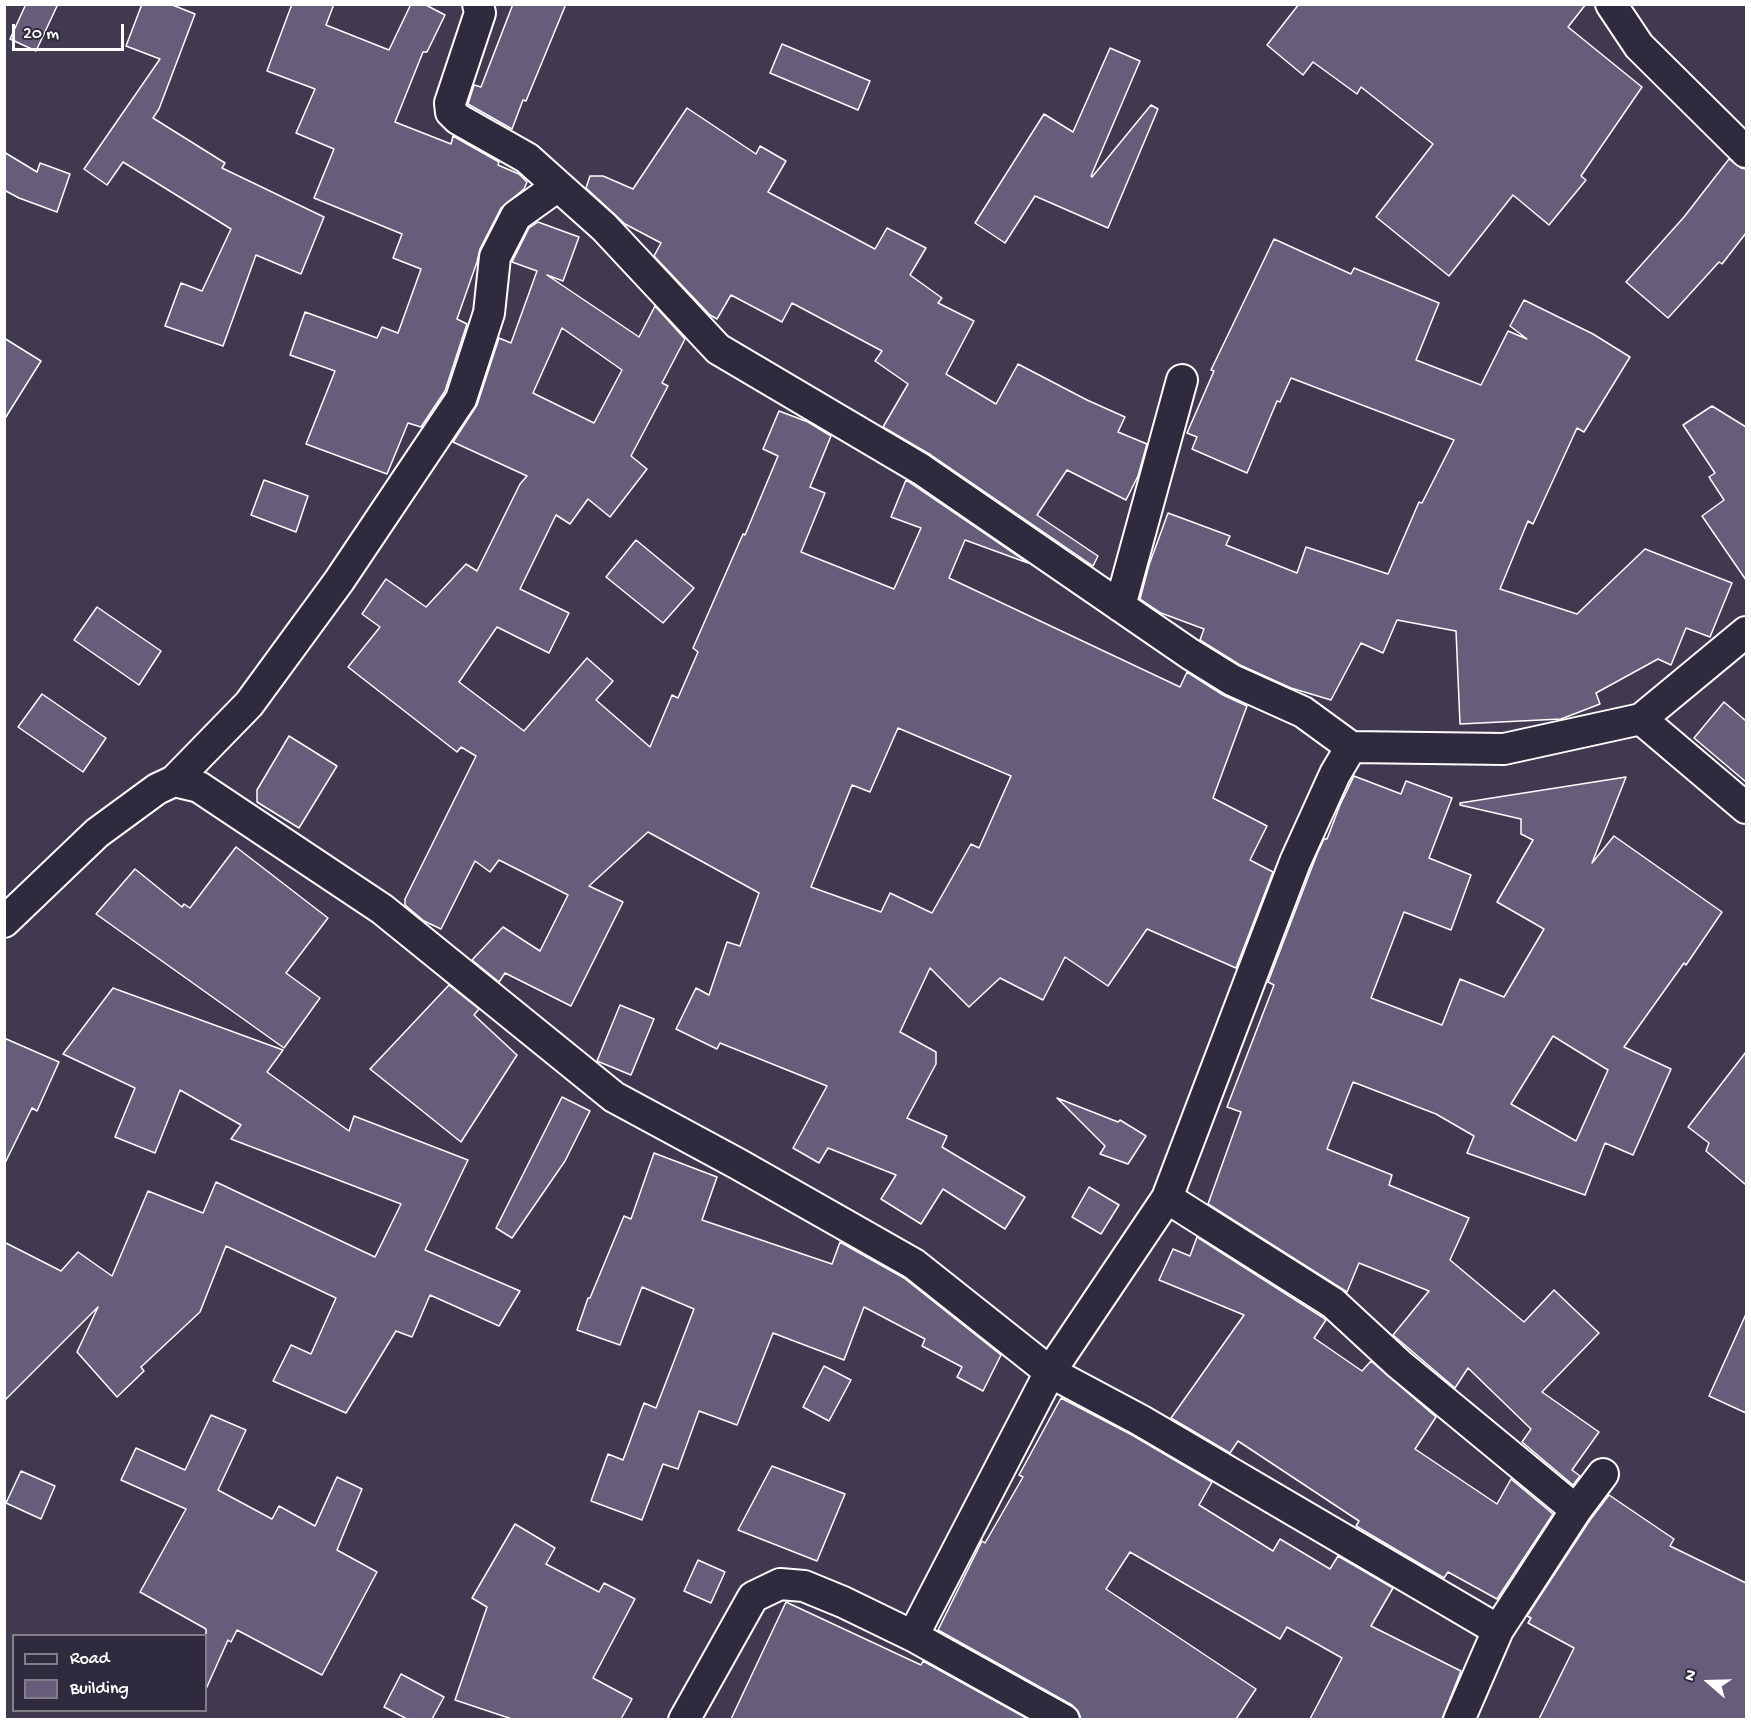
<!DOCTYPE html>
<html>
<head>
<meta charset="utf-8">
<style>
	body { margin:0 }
	#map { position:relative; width:1751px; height:1724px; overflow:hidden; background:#403950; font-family:"Gochi Hand",sans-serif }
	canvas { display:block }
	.frame { position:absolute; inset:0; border:6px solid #fff; pointer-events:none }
	.legend { position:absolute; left:12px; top:1634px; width:195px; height:78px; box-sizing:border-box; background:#2f2a3d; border:2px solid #827f8b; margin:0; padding:8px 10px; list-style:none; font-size:18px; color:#fff }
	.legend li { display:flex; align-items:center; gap:12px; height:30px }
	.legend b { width:30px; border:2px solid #827f8b }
	.north { position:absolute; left:1679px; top:1652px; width:60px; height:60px; -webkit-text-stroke:4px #2f2a3d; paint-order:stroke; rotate:290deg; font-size:16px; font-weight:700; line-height:24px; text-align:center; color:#fff }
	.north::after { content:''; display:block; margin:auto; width:21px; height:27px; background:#fff; clip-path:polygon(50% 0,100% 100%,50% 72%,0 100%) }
	.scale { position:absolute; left:12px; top:24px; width:112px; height:27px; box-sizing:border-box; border:3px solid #fff; border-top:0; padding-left:8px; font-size:18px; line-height:21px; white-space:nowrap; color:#fff; -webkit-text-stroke:4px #2f2a3d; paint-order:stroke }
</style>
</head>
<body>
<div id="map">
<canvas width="1751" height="1724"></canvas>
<div class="frame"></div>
<ul class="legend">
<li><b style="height:8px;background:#2f2a3d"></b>Road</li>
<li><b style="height:16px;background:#665d7b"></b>Building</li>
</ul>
<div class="north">N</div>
<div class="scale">20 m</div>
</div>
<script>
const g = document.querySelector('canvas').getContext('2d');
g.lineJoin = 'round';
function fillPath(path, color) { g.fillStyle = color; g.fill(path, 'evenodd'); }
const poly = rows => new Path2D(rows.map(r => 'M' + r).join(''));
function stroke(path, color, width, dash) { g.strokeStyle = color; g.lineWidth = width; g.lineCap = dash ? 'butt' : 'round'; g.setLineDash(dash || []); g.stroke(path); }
const building = poly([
	[26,4,58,4,36,51,10,39,26,4],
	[142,4,170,4,195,14,159,109,153,118,225,163,222,168,324,217,301,274,256,255,223,346,165,326,181,283,202,291,231,229,123,162,107,185,84,169,160,59,126,46,142,4],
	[292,4,334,4,326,25,389,50,411,4,424,4,445,15,427,52,423,52,395,122,451,144,453,136,499,162,498,165,519,174,527,182,524,189,501,208,480,249,477,262,457,319,467,324,445,391,421,427,408,423,387,474,306,444,335,371,290,355,305,312,377,338,382,327,398,333,421,269,393,258,402,234,314,198,334,149,296,133,315,89,267,71,292,4],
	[513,4,566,4,526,101,523,100,512,129,468,104,474,85,481,87,513,4],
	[1299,4,1586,4,1568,27,1642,87,1581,176,1586,180,1549,225,1513,195,1449,276,1376,217,1433,144,1361,87,1357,94,1313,62,1303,75,1267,45,1299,4],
	[782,44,870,81,858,110,770,73,782,44],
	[1110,48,1140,61,1091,176,1092,177,1151,105,1158,109,1108,228,1035,196,1005,243,975,223,1044,114,1073,132,1110,48],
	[687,108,756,154,760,146,786,161,768,192,875,249,887,228,926,248,910,275,942,298,938,303,974,321,946,374,996,404,1018,364,1087,400,1125,417,1118,432,1147,444,1138,476,1126,500,1067,470,1037,515,1098,556,1093,566,931,455,883,427,908,384,875,361,882,351,792,303,782,322,731,295,717,319,710,315,654,256,661,243,625,224,586,188,590,176,603,176,633,189,687,108],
	[4,152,37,172,40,163,70,174,57,212,19,198,4,190,4,152],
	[1729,159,1741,168,1746,169,1746,233,1722,264,1719,262,1668,318,1626,282,1684,217,1729,159],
	[538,222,579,237,563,281,547,275,639,337,655,306,685,339,662,383,668,386,631,456,647,469,610,517,588,499,570,524,556,515,520,589,569,613,549,653,497,627,459,682,524,731,587,658,613,681,596,700,650,747,672,695,678,698,698,652,693,648,743,534,745,535,778,456,763,449,779,411,808,422,831,436,810,487,825,493,801,552,894,589,921,528,891,517,906,480,1028,563,965,540,949,578,1180,687,1187,672,1223,695,1247,706,1213,798,1267,826,1250,860,1273,872,1236,968,1147,929,1108,986,1065,957,1043,1000,1000,978,969,1007,930,968,900,1032,936,1052,936,1064,907,1118,947,1136,942,1147,1025,1197,1005,1229,943,1189,921,1224,881,1199,896,1175,828,1148,819,1163,793,1148,827,1086,720,1043,717,1049,676,1029,696,988,709,995,727,942,740,946,759,893,712,867,648,832,589,886,623,902,571,1006,505,973,499,982,472,960,503,927,540,951,568,895,499,860,490,872,475,861,441,929,424,921,405,905,405,899,476,756,461,747,457,752,348,667,380,627,362,614,386,579,426,607,466,564,477,571,520,484,527,476,453,442,477,405,499,338,511,343,537,271,512,262,529,228,538,222],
	[562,328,622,370,594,423,533,393,562,328],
	[898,728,1011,776,979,848,971,844,932,913,890,893,881,912,811,887,852,785,870,792,898,728],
	[1274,239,1351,274,1354,268,1439,303,1416,360,1481,385,1508,331,1527,339,1510,326,1524,300,1593,334,1630,357,1584,432,1577,428,1533,524,1528,521,1500,589,1577,614,1645,549,1732,583,1710,637,1686,628,1671,665,1658,659,1596,693,1600,704,1561,719,1460,724,1456,631,1397,620,1383,653,1361,643,1331,700,1291,688,1240,665,1200,640,1204,629,1161,613,1140,599,1149,565,1168,513,1230,536,1226,545,1297,573,1306,547,1388,574,1419,502,1422,503,1454,440,1291,378,1280,402,1277,401,1247,473,1192,449,1197,437,1187,433,1214,371,1211,370,1274,239],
	[4,338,41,361,4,420,4,338],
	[1712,406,1746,427,1746,580,1702,516,1724,500,1709,477,1715,473,1683,425,1712,406],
	[264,480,308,496,296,532,251,515,264,480],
	[636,540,694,588,663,623,606,577,636,540],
	[97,607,161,651,139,685,74,640,97,607],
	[42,694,106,738,83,772,18,727,42,694],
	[1724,702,1746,721,1746,782,1694,738,1724,702],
	[289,736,337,766,299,828,257,802,257,790,289,736],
	[1354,776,1401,794,1406,781,1452,798,1429,858,1471,875,1451,930,1404,912,1371,998,1442,1025,1460,979,1504,997,1544,929,1497,902,1533,840,1521,834,1521,819,1460,805,1460,803,1626,777,1592,863,1614,836,1722,912,1686,965,1684,963,1624,1047,1671,1069,1633,1155,1605,1143,1585,1195,1467,1153,1474,1136,1436,1114,1353,1082,1327,1149,1392,1175,1389,1185,1469,1218,1450,1260,1524,1322,1554,1290,1599,1333,1542,1392,1599,1432,1572,1470,1580,1476,1573,1485,1522,1442,1531,1429,1468,1368,1455,1388,1393,1335,1429,1291,1359,1263,1347,1292,1208,1204,1241,1112,1227,1107,1274,985,1268,982,1317,854,1324,839,1327,839,1340,805,1354,776],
	[1553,1036,1608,1070,1576,1141,1511,1104,1553,1036],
	[236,847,328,918,286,973,320,998,284,1048,96,914,135,869,182,907,184,904,190,908,236,847],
	[449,985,479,1009,474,1015,517,1055,461,1142,370,1069,449,985],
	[113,988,283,1050,267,1072,349,1131,354,1116,468,1160,425,1250,520,1291,499,1326,430,1295,412,1337,396,1331,346,1413,273,1381,291,1345,311,1354,336,1298,226,1246,200,1312,141,1367,144,1371,117,1397,77,1352,98,1307,4,1401,4,1242,61,1271,78,1252,112,1276,148,1191,203,1213,216,1182,375,1257,401,1204,231,1139,241,1125,180,1090,155,1153,115,1137,135,1088,63,1054,113,988],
	[620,1005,654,1019,631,1075,597,1061,620,1005],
	[4,1038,59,1062,37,1111,32,1108,4,1165,4,1038],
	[1746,1052,1746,1185,1706,1151,1709,1143,1688,1127,1746,1052],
	[562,1097,590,1111,565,1161,512,1238,496,1228,562,1097],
	[1057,1098,1118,1122,1120,1120,1146,1136,1128,1164,1100,1154,1105,1146,1057,1098],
	[654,1153,717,1177,702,1220,832,1264,840,1242,904,1278,1001,1355,983,1391,957,1377,962,1367,922,1346,925,1339,864,1307,844,1360,773,1333,737,1425,699,1411,678,1469,663,1464,642,1520,591,1501,608,1454,623,1460,644,1403,656,1408,694,1309,642,1287,620,1345,577,1330,588,1298,590,1298,624,1216,631,1219,654,1153],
	[1089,1187,1119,1205,1101,1234,1072,1217,1089,1187],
	[1197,1237,1322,1317,1326,1320,1314,1338,1362,1371,1371,1361,1436,1417,1415,1449,1497,1504,1511,1479,1553,1514,1497,1599,1448,1572,1444,1578,1356,1526,1359,1521,1238,1441,1230,1453,1171,1418,1244,1315,1159,1280,1173,1249,1190,1256,1197,1237],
	[1746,1314,1746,1413,1709,1396,1746,1314],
	[824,1366,851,1380,829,1421,803,1407,824,1366],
	[1061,1398,1132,1435,1212,1482,1199,1505,1273,1551,1280,1539,1330,1569,1338,1556,1393,1588,1371,1626,1461,1671,1442,1719,1310,1719,1342,1658,1287,1627,1280,1639,1130,1552,1106,1589,1256,1689,1236,1719,1081,1719,1078,1711,1072,1705,938,1630,982,1541,985,1543,1023,1477,1019,1475,1061,1398],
	[211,1415,246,1430,218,1490,272,1519,279,1506,315,1526,337,1477,362,1489,337,1550,377,1572,322,1675,237,1630,231,1642,228,1640,206,1689,206,1629,140,1592,186,1509,121,1480,136,1448,185,1470,211,1415],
	[772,1466,845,1494,817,1561,738,1530,772,1466],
	[21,1471,55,1486,41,1519,6,1503,21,1471],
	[1609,1495,1674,1539,1670,1546,1746,1583,1746,1719,1539,1719,1574,1648,1528,1623,1531,1618,1527,1616,1590,1520,1609,1495],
	[515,1524,555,1548,546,1564,599,1592,604,1583,635,1599,593,1678,632,1699,621,1719,512,1719,455,1700,487,1607,472,1598,515,1524],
	[698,1560,725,1572,711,1603,684,1591,698,1560],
	[786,1602,921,1665,923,1661,1028,1719,731,1719,786,1602],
	[401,1674,444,1697,432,1719,407,1719,384,1707,401,1674]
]);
const street = poly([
	[478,4,480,13,450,103,451,112,458,119,527,158,604,227,718,349,921,469,1190,654,1232,680,1303,712,1351,747],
	[1611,4,1639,46,1746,152],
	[1120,606,1182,380],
	[1641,719,1746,808],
	[174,781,249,704,339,581,461,399,489,313,495,257,516,216,558,186],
	[4,922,97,833,157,789,174,781,199,787,382,909,614,1097,738,1164,914,1264,1050,1372,1140,1420,1498,1630],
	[1167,1198,1333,1303,1399,1364,1576,1510],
	[913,1636,1064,1720],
	[684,1720,753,1597,780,1584,804,1586,843,1602,913,1636,1050,1372,1167,1198,1295,862,1335,774,1351,747,1504,749,1641,719,1746,632],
	[1459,1720,1498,1630,1576,1510,1603,1474]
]);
fillPath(building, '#665d7b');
stroke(building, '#fff', 1.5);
stroke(street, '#fff', 34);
stroke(street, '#2f2a3d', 30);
</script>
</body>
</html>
